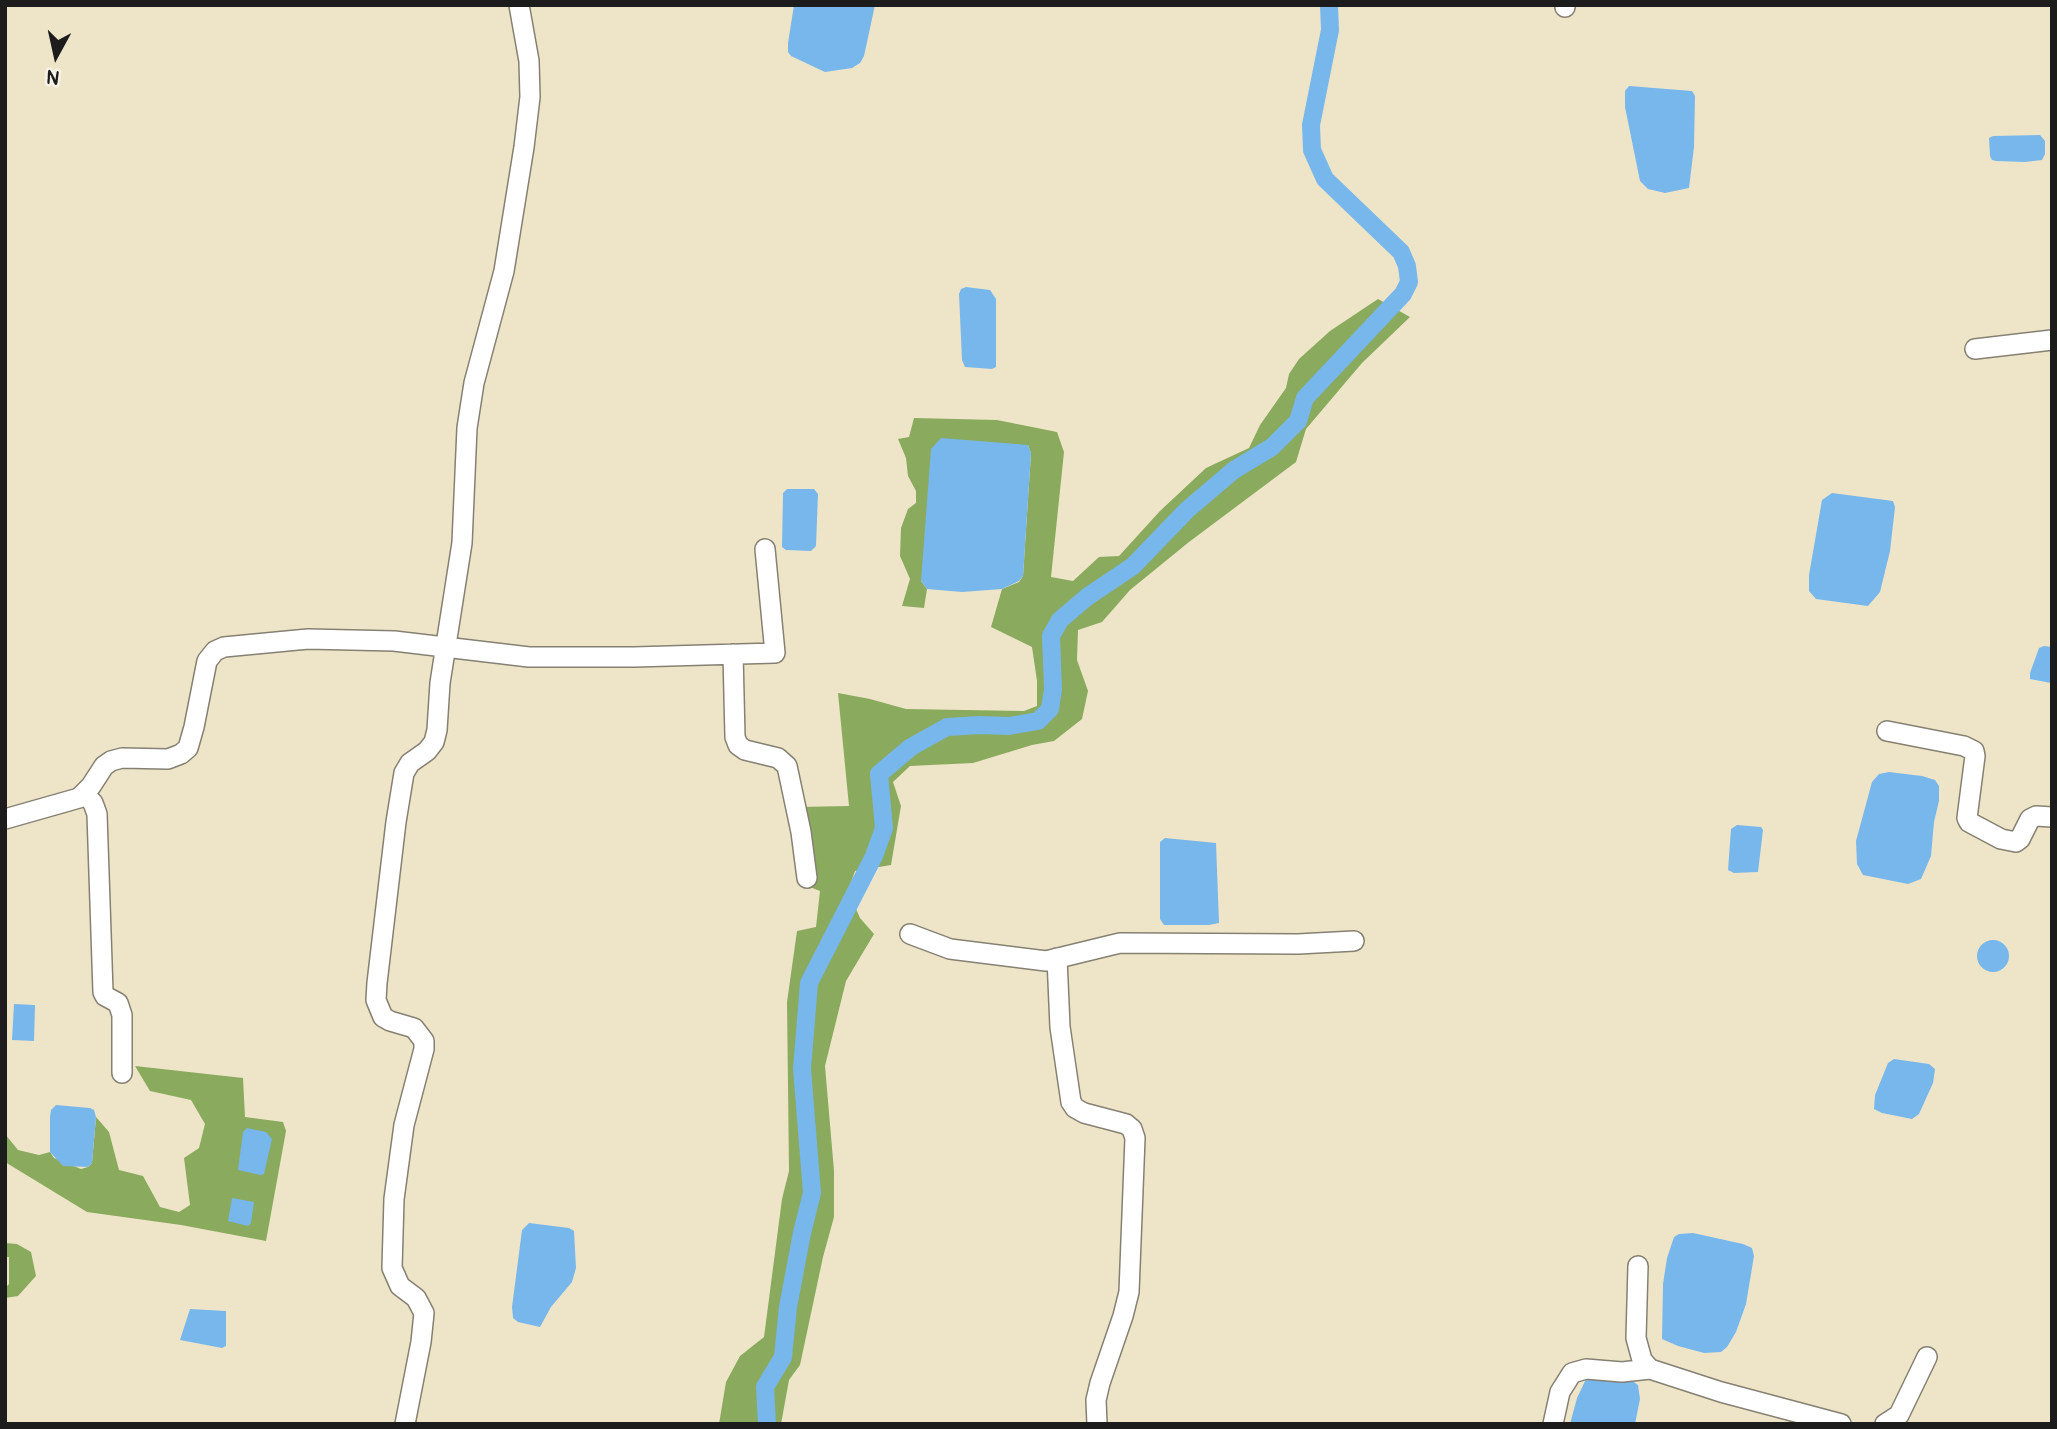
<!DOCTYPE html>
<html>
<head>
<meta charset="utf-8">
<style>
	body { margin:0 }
	#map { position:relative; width:2057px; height:1429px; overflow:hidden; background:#eee5c9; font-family:Pangolin,sans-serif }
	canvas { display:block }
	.frame { position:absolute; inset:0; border:7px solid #1c1c1c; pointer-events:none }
	.north { position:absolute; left:21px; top:21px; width:70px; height:70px; -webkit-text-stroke:5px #f7f3e8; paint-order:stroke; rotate:188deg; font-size:19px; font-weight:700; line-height:28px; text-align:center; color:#1c1c1c }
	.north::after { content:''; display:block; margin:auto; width:24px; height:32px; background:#1c1c1c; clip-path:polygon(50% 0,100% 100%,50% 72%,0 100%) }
</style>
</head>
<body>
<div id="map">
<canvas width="2057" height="1429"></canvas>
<div class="frame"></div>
<div class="north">N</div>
</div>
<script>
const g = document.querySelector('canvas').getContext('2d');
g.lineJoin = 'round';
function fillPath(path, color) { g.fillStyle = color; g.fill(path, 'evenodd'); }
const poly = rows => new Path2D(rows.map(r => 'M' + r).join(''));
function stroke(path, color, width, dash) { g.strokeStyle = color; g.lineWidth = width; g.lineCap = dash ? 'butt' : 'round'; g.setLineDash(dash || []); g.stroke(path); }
const forest = poly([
	[1378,299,1410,317,1362,363,1306,429,1296,462,1189,542,1130,590,1102,622,1078,630,1077,660,1088,691,1082,719,1054,741,1032,745,973,763,910,766,893,782,901,806,891,865,855,871,848,891,860,918,874,934,846,981,825,1066,834,1171,834,1217,823,1257,800,1365,789,1380,781,1424,719,1424,726,1382,740,1356,764,1337,782,1199,789,1171,787,1002,797,931,816,927,820,891,802,884,798,807,849,806,838,693,870,699,906,709,1024,711,1037,706,1037,681,1032,647,991,627,1002,589,1019,582,1023,576,1031,453,1028,445,921,581,927,589,924,608,902,606,910,579,900,556,901,528,908,509,916,503,916,491,908,476,906,458,898,439,909,437,914,418,997,420,1057,432,1064,452,1051,577,1073,581,1099,557,1119,556,1160,511,1206,468,1249,448,1260,425,1286,388,1289,374,1299,359,1330,331],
	[135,1066,243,1078,245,1117,283,1122,286,1131,266,1241,181,1225,87,1212,5,1162,5,1134,18,1150,39,1155,50,1152,54,1158,81,1169,88,1167,92,1163,96,1117,109,1132,119,1170,143,1176,160,1207,179,1212,190,1205,184,1158,199,1148,205,1124,191,1100,150,1091],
	[5,1243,17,1244,31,1252,36,1276,18,1296,5,1298,5,1288,9,1284,9,1257,5,1257]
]);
const water = poly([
	[794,5,875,5,864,56,860,63,852,68,825,72,791,56,788,52,788,43],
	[1629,86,1692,91,1695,96,1694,147,1689,188,1665,193,1648,189,1640,181,1625,107,1625,91],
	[2040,135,2045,141,2045,154,2042,160,2025,162,1996,161,1992,160,1990,156,1989,138,1993,136],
	[966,287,990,290,996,299,996,367,992,369,965,367,962,360,959,294,961,289],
	[941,438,1028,445,1031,453,1023,576,1019,581,1002,589,962,592,927,589,921,581,931,449],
	[787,489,814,489,818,494,816,546,811,551,786,550,782,547,783,493],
	[1832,493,1893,501,1895,507,1890,551,1880,592,1868,606,1816,599,1809,591,1809,575,1822,500],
	[2044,646,2052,647,2051,683,2030,679,2030,673,2039,648],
	[1889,772,1922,776,1935,780,1939,786,1939,801,1934,822,1931,856,1921,879,1908,884,1863,875,1857,864,1856,841,1872,782,1879,774],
	[1737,825,1761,827,1763,830,1758,872,1734,873,1728,870,1731,829],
	[1165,838,1216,843,1219,923,1209,925,1164,925,1160,919,1160,842],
	'1977 956a16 16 0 1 1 32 0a16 16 0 1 1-32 0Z',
	[14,1004,35,1005,34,1041,12,1040],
	[1894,1059,1929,1064,1935,1069,1933,1083,1919,1114,1912,1119,1882,1113,1874,1109,1875,1095,1888,1063],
	[56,1105,90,1108,94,1110,96,1117,92,1163,88,1167,63,1166,50,1152,50,1117,51,1110],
	[247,1128,266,1132,272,1139,264,1174,261,1175,238,1170,243,1132],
	[232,1198,254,1202,251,1223,248,1226,228,1221],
	[529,1223,569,1228,574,1231,576,1268,572,1282,551,1307,540,1327,518,1322,513,1318,512,1307,522,1230],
	[1693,1233,1743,1244,1752,1248,1754,1256,1746,1304,1736,1332,1727,1347,1721,1352,1704,1353,1678,1346,1662,1339,1663,1284,1667,1258,1674,1237,1679,1234],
	[190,1309,226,1311,226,1346,222,1348,180,1340],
	[1587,1377,1627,1377,1638,1385,1640,1399,1635,1424,1570,1424,1577,1398]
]);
const canal = poly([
	[767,1424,765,1387,783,1357,788,1307,802,1233,812,1193,802,1069,809,983,874,856,884,828,879,774,911,747,947,727,980,725,1009,726,1038,721,1050,709,1053,689,1051,636,1060,620,1087,597,1133,566,1187,510,1234,470,1272,447,1298,421,1305,398,1403,294,1409,282,1407,266,1401,252,1325,179,1312,150,1311,125,1330,30,1329,5]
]);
const minor = poly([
	[1565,5,1565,7],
	[1975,349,2052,340],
	[733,654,735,737,738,745,745,750,778,758,787,766,801,832,807,878],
	[1887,731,1964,746,1974,751,1975,756,1967,818,1969,822,2001,839,2016,842,2020,839,2030,819,2036,816,2052,817],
	[85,794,93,803,97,814,103,992,105,996,118,1003,122,1015,122,1073],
	[5,819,79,798,91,786,104,766,111,761,122,758,168,759,181,754,188,748,194,727,207,661,215,651,224,647,308,639,394,641,529,657,634,657,775,653,765,549],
	[910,934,950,949,1046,961,1120,943,1298,944,1354,941],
	[1057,958,1060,1027,1071,1102,1075,1108,1084,1113,1126,1124,1132,1129,1135,1138,1129,1292,1123,1316,1100,1383,1096,1400,1097,1424],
	[1638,1266,1636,1338,1642,1360,1650,1369,1721,1392,1841,1424],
	[405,1424,421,1342,424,1313,416,1298,400,1286,392,1268,394,1199,404,1125,424,1049,424,1041,414,1028,390,1021,383,1017,376,1000,377,983,396,822,404,773,410,763,427,751,434,742,437,730,440,683,462,543,467,428,474,383,504,271,524,147,530,97,529,61,519,5],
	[1553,1424,1560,1392,1572,1373,1586,1369,1622,1372,1650,1369],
	[1885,1424,1899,1415,1927,1357]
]);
fillPath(forest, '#8aaa5d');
fillPath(water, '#78b7eb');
stroke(canal, '#78b7eb', 18);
stroke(minor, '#858072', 22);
stroke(minor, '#fff', 19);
</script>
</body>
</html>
